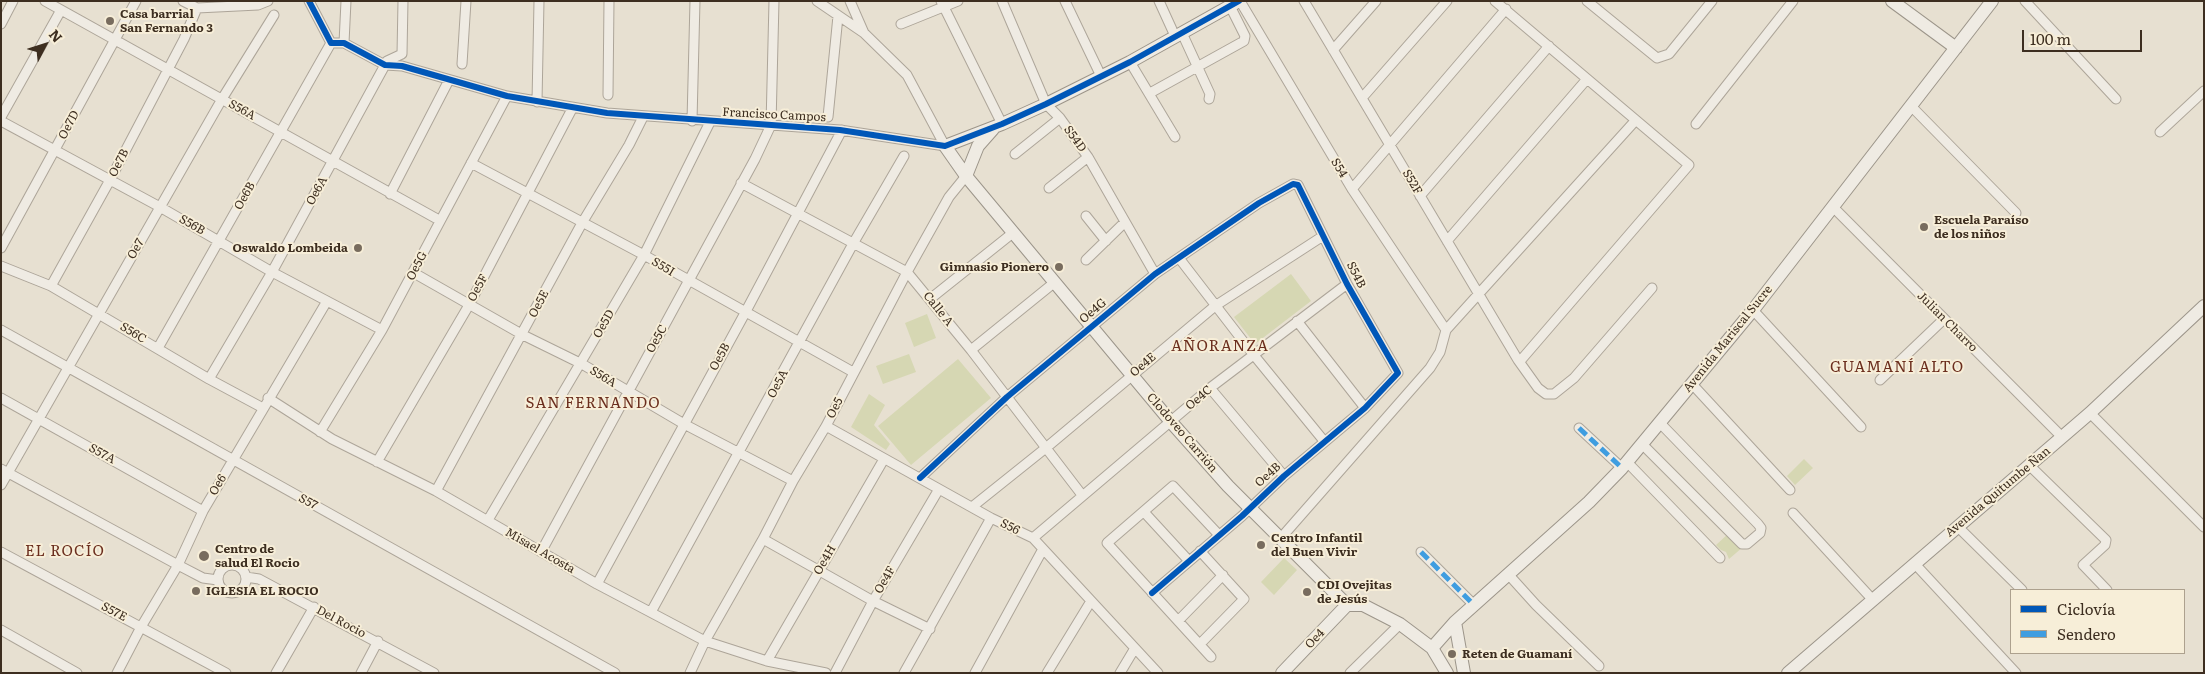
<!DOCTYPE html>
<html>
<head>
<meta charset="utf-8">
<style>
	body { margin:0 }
	#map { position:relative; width:2205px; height:674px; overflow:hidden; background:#e7e0d1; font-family:Literata,serif }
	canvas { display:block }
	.frame { position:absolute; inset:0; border:2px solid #3d2e20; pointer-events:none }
	.legend { position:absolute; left:2010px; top:589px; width:175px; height:65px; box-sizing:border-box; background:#f7eed8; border:1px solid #ada18e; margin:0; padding:6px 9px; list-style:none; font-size:15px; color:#3d2e20 }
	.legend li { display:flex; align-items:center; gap:10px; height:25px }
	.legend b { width:25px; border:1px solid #ada18e }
	.north { position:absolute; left:20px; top:20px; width:50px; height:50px; -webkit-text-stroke:4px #f7eed8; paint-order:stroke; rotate:50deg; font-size:14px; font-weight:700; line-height:20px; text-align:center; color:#3d2e20 }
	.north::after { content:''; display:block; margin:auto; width:18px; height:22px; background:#3d2e20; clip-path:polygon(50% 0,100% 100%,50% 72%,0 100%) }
	.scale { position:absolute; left:2022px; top:30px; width:120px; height:22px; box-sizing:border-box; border:2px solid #3d2e20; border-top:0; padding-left:6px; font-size:15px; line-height:18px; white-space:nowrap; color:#3d2e20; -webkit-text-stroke:4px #f7eed8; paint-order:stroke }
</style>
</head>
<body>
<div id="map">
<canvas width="2205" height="674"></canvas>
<div class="frame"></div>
<ul class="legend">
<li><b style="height:6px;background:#0057b8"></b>Ciclovía</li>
<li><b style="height:6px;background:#3f9de0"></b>Sendero</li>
</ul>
<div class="north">N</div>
<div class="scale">100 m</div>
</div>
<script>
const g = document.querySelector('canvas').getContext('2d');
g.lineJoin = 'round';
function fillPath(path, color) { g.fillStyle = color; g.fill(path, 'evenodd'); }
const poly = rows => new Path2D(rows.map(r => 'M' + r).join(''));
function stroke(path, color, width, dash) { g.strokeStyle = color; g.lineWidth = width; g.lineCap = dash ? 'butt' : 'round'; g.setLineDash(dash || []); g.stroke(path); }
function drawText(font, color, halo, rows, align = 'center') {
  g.font = font + ' Literata,serif'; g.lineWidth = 4; g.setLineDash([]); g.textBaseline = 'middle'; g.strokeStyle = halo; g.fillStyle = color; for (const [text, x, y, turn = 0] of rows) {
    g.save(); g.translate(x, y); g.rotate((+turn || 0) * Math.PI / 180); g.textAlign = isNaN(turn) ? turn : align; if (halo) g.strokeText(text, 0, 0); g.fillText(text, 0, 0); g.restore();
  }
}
const green = poly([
	[1291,274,1311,301,1255,344,1234,317],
	[927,314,936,338,914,347,905,323],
	[909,354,916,372,883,384,876,366],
	[958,359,991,398,911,465,878,426],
	[869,394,885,405,874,425,890,444,886,450,851,427],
	[1804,459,1813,468,1795,485,1787,476],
	[1729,533,1743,547,1729,559,1726,552,1721,550,1716,545],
	[1284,558,1297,570,1274,595,1261,582]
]);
const street = poly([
	[45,1,439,220],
	[183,1,197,8,258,5,268,1],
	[309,1,331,43,344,43,385,65,402,66,507,96,607,113,840,130,945,146],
	[817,1,864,33,907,75,945,146],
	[850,1,864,33],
	[941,1,1002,124],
	[1002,1,1046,104,1060,118,1088,157,1155,274],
	[1065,1,1101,76],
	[1159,1,1175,36],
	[1240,1,1352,189,1446,330],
	[1304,1,1518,360,1521,360,1689,165,1495,1],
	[1587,1,1657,58,1669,54,1712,1],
	[2025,1,2116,99],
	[1,24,13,1],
	[901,24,958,1],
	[1182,33,1210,94,1209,99],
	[344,43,346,1],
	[1333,50,1376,1],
	[1130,62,1175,137],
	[462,64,466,1],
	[1150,93,1244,41,1245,36,1230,6],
	[608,95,609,1],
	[1362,98,1447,1],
	[537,102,539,1],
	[1911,106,2016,213],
	[1,117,61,10],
	[828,117,838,16],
	[1,121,160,207,272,272,382,330],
	[692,121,695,1],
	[1696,124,1793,1],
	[2160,132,2204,91],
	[1015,154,1060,118],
	[471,163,644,255,853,372],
	[741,183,907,272,971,350,1082,495],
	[1049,188,1088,157],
	[1352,189,1506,9],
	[390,194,449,80],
	[1420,196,1549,46],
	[1833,207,2062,437],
	[1086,216,1106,241],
	[1447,241,1587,79],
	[1,248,136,1],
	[1179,258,1253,354,1324,441],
	[1086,260,1125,222],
	[1,266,51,286,209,379,263,408],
	[414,273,523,335,582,364,684,424,793,481],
	[51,286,110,180,184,39,197,8],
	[930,299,1014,232],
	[1753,310,1861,427],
	[1297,321,1365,408],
	[1,330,615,673],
	[158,348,331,43],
	[971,350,1055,282],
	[1518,360,1538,388,1546,394,1554,394,1574,378,1652,288],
	[209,379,272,272,385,65,387,61,402,54,403,1],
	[1880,380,1944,319],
	[1692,384,1790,490],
	[1210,388,1284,476],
	[1,398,203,511],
	[268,398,332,439,436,491,597,584,705,641,767,661,826,673],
	[2090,413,2204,527],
	[826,426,991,518,1033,538,1158,673],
	[1579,428,1622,468],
	[320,432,382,330,507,96],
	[1642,444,1742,544,1747,544,1760,533,1761,528,1758,524,1660,423],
	[377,462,469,305,572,109],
	[1627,462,1720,558],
	[2029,465,2106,540,2105,545,2083,565,2107,590],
	[1,469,178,565,203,578,218,580],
	[920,478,1007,397,1155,274,1259,203,1293,184,1298,185,1347,284,1398,373,1365,408,1284,476,1242,516,1152,593],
	[1,485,222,99,274,15],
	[436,491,582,223,629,145,643,117],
	[972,507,1047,447,1215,306,1323,236],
	[1144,512,1189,561],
	[1793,513,1872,599],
	[488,520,644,255,710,122],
	[1957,526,2022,590],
	[1033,538,1210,388,1347,284],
	[763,539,873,601,930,629],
	[1280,539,1430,368,1440,352,1446,330,1635,121],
	[1,552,226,673],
	[541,552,755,159,771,125,774,1],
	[1421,552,1474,605],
	[1915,564,2016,673],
	'218 579a14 14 0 1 1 28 0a14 14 0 1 1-28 0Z',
	[1508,574,1536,605,1599,666],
	[246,577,259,579,434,673],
	[597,584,745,313,842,130],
	[651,612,854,242,904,156],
	[1178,621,1223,575],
	[1,630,77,673],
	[1200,644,1244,599,1200,551],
	[1211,657,1107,543,1173,486,1219,535],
	[767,661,884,459],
	[117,673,141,627,178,565,203,511,327,301],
	[276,673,314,607],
	[361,673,378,641],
	[690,673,705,641,763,539,793,481,826,426,907,272,949,197,966,176],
	[835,673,873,601,939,489],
	[904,673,991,518],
	[975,673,1043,549],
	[1047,673,1091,601],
	[1120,673,1135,648],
	[1350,673,1400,624]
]);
const secondary = poly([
	[1239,1,1130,62,1046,104,1002,124,945,146,966,176,1171,422,1228,486,1347,605,1363,605,1400,624,1432,648,1447,673],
	[1892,1,1956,48],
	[966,176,978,146,993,129],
	[1455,622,1464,673],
	[1432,648,1455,622,1589,502,1622,468,1753,310,1992,1],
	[1282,673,1347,605],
	[1788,673,2090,413,2204,306]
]);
const quiet = poly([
	[1579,428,1622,468],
	[1421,552,1474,605]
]);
const cycleway = poly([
	[309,1,331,43,344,43,385,65,402,66,507,96,607,113,840,130,945,146,1002,124,1046,104,1130,62,1239,1],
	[920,478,1007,397,1155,274,1259,203,1293,184,1298,185,1347,284,1398,373,1365,408,1284,476,1242,516,1152,593]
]);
const markers = [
	[110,21,5,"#786c5e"],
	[1924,227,5,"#786c5e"],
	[358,248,5,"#786c5e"],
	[1059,267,5,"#786c5e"],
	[1261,545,5,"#786c5e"],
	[204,556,6,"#786c5e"],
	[196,591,5,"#786c5e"],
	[1307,592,5,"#786c5e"],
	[1452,654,5,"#786c5e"]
];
const poiNames = [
	["Casa barrial",120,14],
	["San Fernando 3",120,28],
	["Escuela Paraíso",1934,220],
	["de los niños",1934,234],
	["Oswaldo Lombeida",348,248,"right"],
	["Gimnasio Pionero",1049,267,"right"],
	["Centro Infantil",1271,538],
	["del Buen Vivir",1271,552],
	["Centro de",215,549],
	["salud El Rocio",215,563],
	["CDI Ovejitas",1317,585],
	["de Jesús",1317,599],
	["IGLESIA EL ROCIO",206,591],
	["Reten de Guamaní",1462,654]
];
const streetNames = [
	["S56A",242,110,29],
	["Francisco Campos",774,115,3],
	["Oe7D",69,125,-62],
	["S54D",1075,139,54],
	["Oe7B",119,163,-63],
	["S54",1339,168,59],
	["S52F",1412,182,59],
	["Oe6A",317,191,-61],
	["Oe6B",245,196,-61],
	["S56B",192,225,30],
	["Oe7",136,249,-60],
	["Oe5G",417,266,-63],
	["S55I",663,267,31],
	["S54B",1356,275,63],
	["Oe5F",478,288,-62],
	["Oe5E",539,304,-62],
	["Calle A",938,309,51],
	["Oe4G",1093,311,-40],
	["Julian Charro",1947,322,45],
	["Oe5D",604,324,-60],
	["S56C",133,333,31],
	["Oe5C",657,339,-61],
	["Avenida Mariscal Sucre",1728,339,-51],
	["Oe5B",720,357,-61],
	["Oe4E",1143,365,-40],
	["S56A",603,377,32],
	["Oe5A",778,384,-62],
	["Oe4C",1199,398,-41],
	["Oe5",835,408,-63],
	["Clodoveo Carrión",1182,433,49],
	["S57A",102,454,29],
	["Oe4B",1268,475,-42],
	["Oe6",218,485,-59],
	["Avenida Quitumbe Ñan",1998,492,-40],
	["S57",308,502,29],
	["S56",1010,527,26],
	["Misael Acosta",540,551,30],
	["Oe4H",825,560,-60],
	["Oe4F",885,580,-60],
	["S57E",114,612,28],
	["Del Rocio",341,622,28],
	["Oe4",1315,639,-46]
];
const quarterNames = [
	["AÑORANZA",1220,347],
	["GUAMANÍ ALTO",1897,368],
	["SAN FERNANDO",593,404],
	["EL ROCÍO",65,552]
];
fillPath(green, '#d6d7b3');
stroke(street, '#ada599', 11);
stroke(secondary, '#9c958a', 14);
stroke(street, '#efebe3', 9);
stroke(secondary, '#efebe3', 12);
stroke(quiet, '#3f9de0', 5, [10, 5]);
stroke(cycleway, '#0057b8', 6);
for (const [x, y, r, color] of markers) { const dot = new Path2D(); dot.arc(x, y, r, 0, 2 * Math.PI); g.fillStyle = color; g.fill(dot); stroke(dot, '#f7eed8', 2); }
drawText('bold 12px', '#3d2e20', '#f7eed8', poiNames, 'left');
drawText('12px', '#3d2e20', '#f7eed8', streetNames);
g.letterSpacing = '1px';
drawText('15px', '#6b2e1e', '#f7eed8', quarterNames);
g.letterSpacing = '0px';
</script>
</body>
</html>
